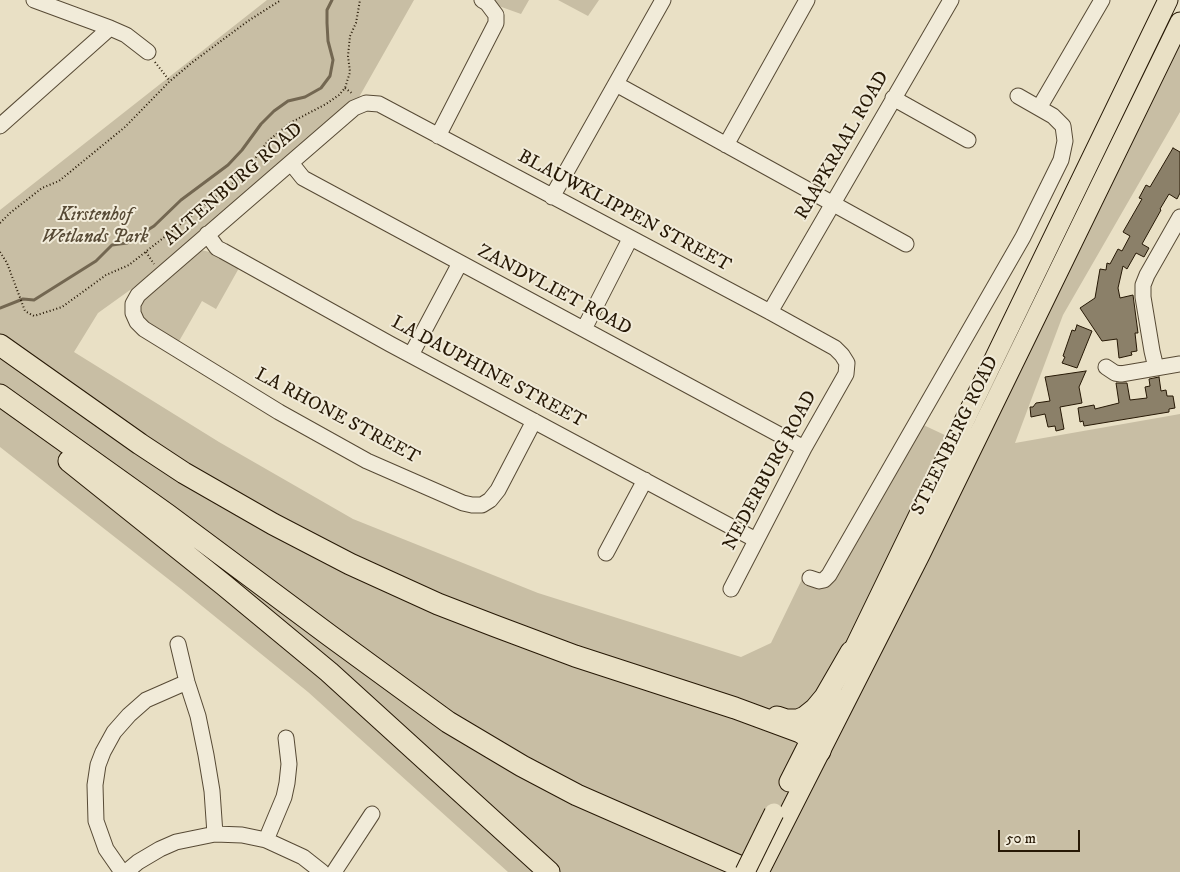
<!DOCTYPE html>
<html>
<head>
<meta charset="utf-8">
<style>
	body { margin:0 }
	#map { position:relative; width:1180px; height:872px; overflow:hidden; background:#e9e0c5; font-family:"IM FELL DW Pica",serif }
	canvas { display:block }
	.scale { position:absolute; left:998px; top:830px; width:82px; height:22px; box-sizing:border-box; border:2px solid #261805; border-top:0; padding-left:6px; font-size:15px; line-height:18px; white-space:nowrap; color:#261805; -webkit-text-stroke:4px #f1ebd9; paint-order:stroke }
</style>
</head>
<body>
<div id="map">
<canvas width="1180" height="872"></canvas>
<div class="scale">50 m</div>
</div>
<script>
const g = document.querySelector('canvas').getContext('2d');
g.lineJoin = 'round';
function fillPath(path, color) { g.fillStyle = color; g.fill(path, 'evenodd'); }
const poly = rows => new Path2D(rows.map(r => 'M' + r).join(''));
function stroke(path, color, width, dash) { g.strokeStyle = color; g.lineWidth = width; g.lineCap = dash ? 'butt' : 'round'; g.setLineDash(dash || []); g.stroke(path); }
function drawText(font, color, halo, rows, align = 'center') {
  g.font = font + ' "IM FELL DW Pica",serif'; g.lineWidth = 4; g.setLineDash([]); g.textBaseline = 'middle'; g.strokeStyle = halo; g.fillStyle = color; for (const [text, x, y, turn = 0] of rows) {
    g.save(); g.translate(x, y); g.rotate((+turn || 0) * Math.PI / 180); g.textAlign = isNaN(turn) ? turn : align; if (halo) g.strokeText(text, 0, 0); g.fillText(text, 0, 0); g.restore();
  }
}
const green = poly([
	[267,0,414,0,358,99,137,285,98,313,74,352,219,442,353,519,538,593,741,657,771,643,804,575,819,581,917,422,981,452,1180,46,1180,112,1063,315,1015,443,1180,414,1180,872,508,872,308,692,181,589,0,447,0,210],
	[482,0,529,0,521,14],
	[558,0,599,0,588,16],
	[201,250,210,252,239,268,216,309,202,301,178,343,147,324,139,313,142,298,194,253]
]);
const stream = poly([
	[0,308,23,299,34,300,96,261,112,245,127,243,154,226,181,200,228,165,242,150,261,124,274,111,288,101,305,97,321,88,330,76,333,60,328,41,327,23,327,10,332,0]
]);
const building = poly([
	[1173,148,1180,152,1180,193,1177,199,1169,194,1160,209,1161,210,1142,244,1149,248,1144,257,1136,253,1127,269,1123,266,1118,288,1120,298,1133,295,1138,333,1135,333,1137,351,1131,352,1132,355,1119,358,1117,339,1102,341,1080,308,1095,298,1100,269,1106,270,1107,263,1110,264,1118,249,1122,251,1130,236,1123,232,1142,199,1139,198,1146,185,1150,187,1173,148],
	[1077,325,1092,331,1077,368,1062,363,1065,357,1063,356,1072,330,1075,331,1077,325],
	[1086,371,1079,387,1082,403,1060,407,1064,429,1056,431,1055,426,1048,427,1045,414,1031,417,1030,407,1033,407,1036,403,1050,401,1045,377,1086,371],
	[1159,377,1161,391,1166,390,1167,396,1173,396,1175,408,1169,409,1169,412,1084,426,1083,421,1080,422,1078,408,1094,405,1095,409,1119,403,1116,383,1127,383,1130,400,1147,398,1145,387,1150,386,1149,379,1159,377]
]);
const path = poly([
	[155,62,169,80],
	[345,88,353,94],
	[0,223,10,213,42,188,59,181,125,127,170,81,194,61,248,21,281,0],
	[0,252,7,263,25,311,34,316,62,307,106,275,129,265,234,182,245,172,268,141,290,123,326,104,339,95,345,88,350,72,348,56,350,36,356,23,360,0],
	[146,252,154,264]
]);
const minor = poly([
	[34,0,110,28,126,35,148,52],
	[616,84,906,244],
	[893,98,968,140],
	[1039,108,1102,0],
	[0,126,110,28],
	[438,136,496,23,496,15,487,3,482,0],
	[726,145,807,0],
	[291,163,303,178,804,448],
	[552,197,663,0],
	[207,234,217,248,223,251,390,344,756,540],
	[770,312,951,0],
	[584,329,630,239],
	[411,355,460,263],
	[1106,367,1115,373,1121,374,1180,364],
	[1156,368,1152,351,1143,297,1143,285,1147,275,1180,217],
	[534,421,498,490,490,500,482,505,472,505,463,503,367,461,279,412,144,329,137,322,133,313,133,304,138,295,146,288,354,108,366,103,379,104,770,312,835,348,842,355,847,363,846,374,804,448,731,589],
	[606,553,645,480],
	[810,578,819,581,824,580,829,575,1023,237,1061,160,1065,141,1063,126,1053,116,1018,96],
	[178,644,187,682,198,716,206,755,212,791,215,834],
	[266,840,284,797,287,783,289,764,286,738],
	[122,872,106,849,96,821,95,785,98,765,103,752,114,732,129,715,146,700,187,682],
	[126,872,138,862,160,849,176,842,215,834,242,835,266,840,303,857,322,872],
	[334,872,372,814]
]);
const major = poly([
	[846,665,1168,0],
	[789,782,833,695],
	[759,872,920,555,1180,22]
]);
const highway = poly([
	[0,345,140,444,184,473,273,524,350,564,438,604,495,626,575,656,735,708,800,732,815,741,820,751],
	[0,395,168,515,329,635,448,722,522,766,577,795,753,872],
	[69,461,224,585,329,672,549,872],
	[777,717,786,720,798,720,805,717,815,709,825,697,851,652]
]);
const majorBridge = poly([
	[745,872,774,813]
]);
const streetNames = [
	["RAAPKRAAL ROAD",843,146,-60],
	["ALTENBURG ROAD",234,185,-41],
	["BLAUWKLIPPEN STREET",624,212,28],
	["ZANDVLIET ROAD",554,291,28],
	["LA DAUPHINE STREET",488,373,28],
	["LA RHONE STREET",337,417,28],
	["STEENBERG ROAD",956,436,-64],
	["NEDERBURG ROAD",771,471,-62]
];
const parkNames = [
	["Kirstenhof",95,216],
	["Wetlands Park",95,238]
];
fillPath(green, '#c8bea4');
stroke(stream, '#736751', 3);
fillPath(building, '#8b8069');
stroke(building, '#261805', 1);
stroke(minor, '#574a35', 17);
stroke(major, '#261805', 21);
stroke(highway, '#261805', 23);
stroke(path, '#261805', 2, [1, 2.5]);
stroke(minor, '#f1ebd9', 15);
stroke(major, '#e9e0c5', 19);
stroke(highway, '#e9e0c5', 21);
stroke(majorBridge, '#261805', 21, []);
stroke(majorBridge, '#e9e0c5', 19);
drawText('19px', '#261805', '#f1ebd9', streetNames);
drawText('italic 19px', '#574a35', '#f1ebd9', parkNames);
</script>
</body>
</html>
